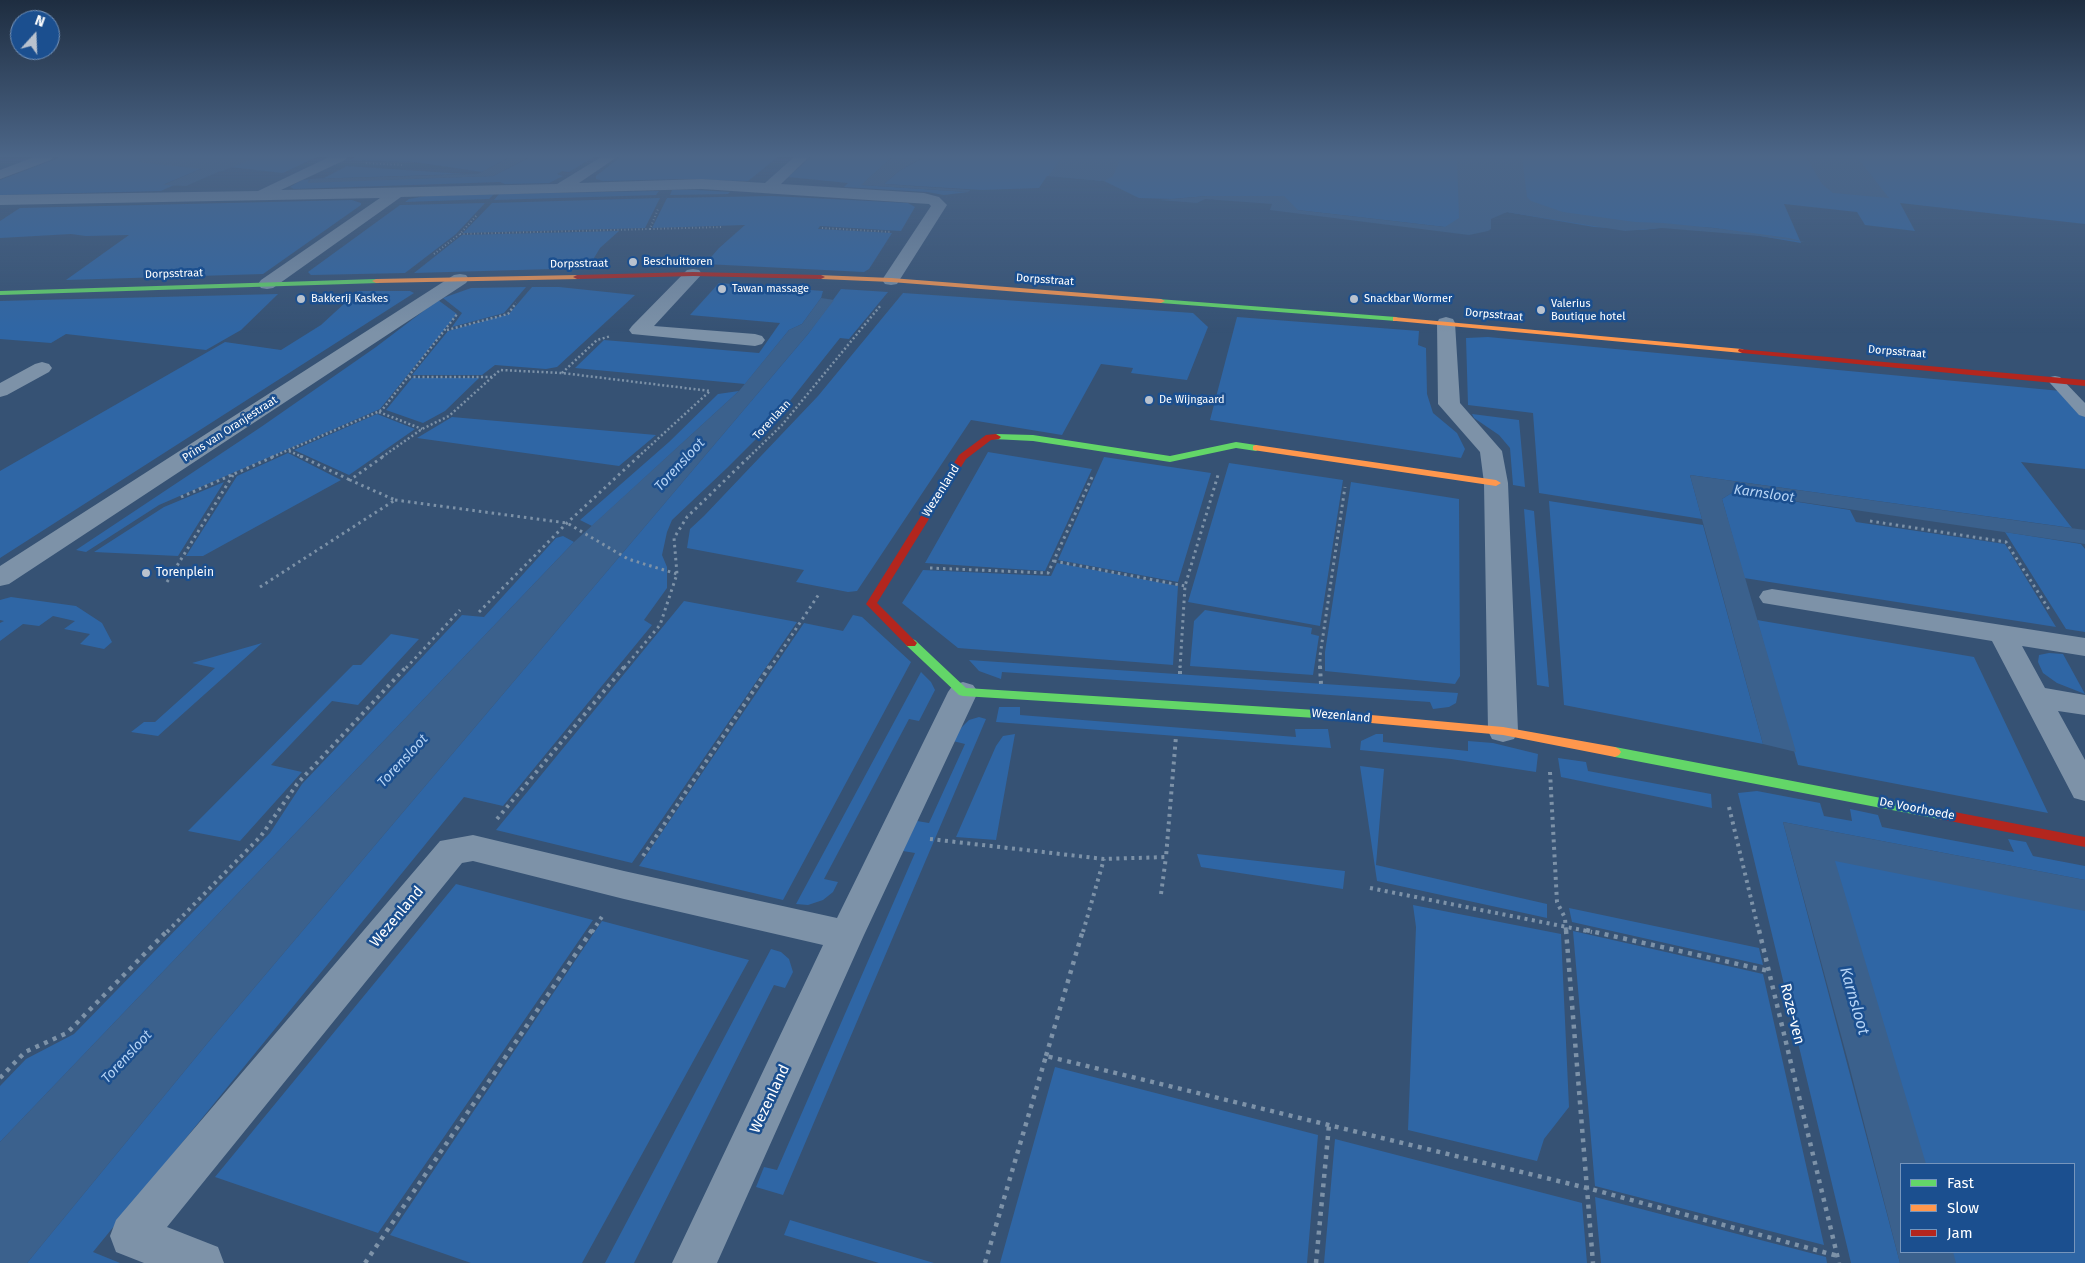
<!DOCTYPE html>
<html>
<head>
<meta charset="utf-8">
<style>
	body { margin:0 }
	#map { position:relative; width:2085px; height:1263px; overflow:hidden; background:#365274; font-family:"Fira Sans",sans-serif }
	canvas { display:block }
	.legend { position:absolute; left:1900px; top:1163px; width:175px; height:90px; box-sizing:border-box; background:#1b4f8f; border:1px solid #7695bc; margin:0; padding:6px 9px; list-style:none; font-size:15px; color:#fff }
	.legend li { display:flex; align-items:center; gap:10px; height:25px }
	.legend b { width:25px; border:1px solid #7695bc }
	.north { position:absolute; left:10px; top:10px; width:50px; height:50px; box-sizing:border-box; background:#1b4f8f; border:1px solid #7695bc; border-radius:50%; rotate:20deg; font-size:14px; font-weight:700; line-height:20px; text-align:center; color:#fff }
	.north::after { content:''; display:block; margin:auto; width:18px; height:22px; background:#b9c2ce; clip-path:polygon(50% 0,100% 100%,50% 72%,0 100%) }
</style>
</head>
<body>
<div id="map">
<canvas width="2085" height="1263"></canvas>
<ul class="legend">
<li><b style="height:6px;background:#63d668"></b>Fast</li>
<li><b style="height:6px;background:#ff974d"></b>Slow</li>
<li><b style="height:6px;background:#b3261e"></b>Jam</li>
</ul>
<div class="north">N</div>
</div>
<script>
const g = document.querySelector('canvas').getContext('2d');
g.lineJoin = 'round';
function fillPath(path, color) { g.fillStyle = color; g.fill(path, 'evenodd'); }
const poly = rows => new Path2D(rows.map(r => 'M' + r).join(''));
function stroke(path, color, width, dash) { g.strokeStyle = color; g.lineWidth = width; g.lineCap = dash ? 'butt' : 'round'; g.setLineDash(dash || []); g.stroke(path); }
function drawText(font, color, halo, rows, align = 'center') {
  g.font = font + ' "Fira Sans",sans-serif'; g.lineWidth = 5; g.setLineDash([]); g.textBaseline = 'middle'; g.strokeStyle = halo; g.fillStyle = color; for (const [text, x, y, turn = 0] of rows) {
    g.save(); g.translate(x, y); g.rotate((+turn || 0) * Math.PI / 180); g.textAlign = isNaN(turn) ? turn : align; if (halo) g.strokeText(text, 0, 0); g.fillText(text, 0, 0); g.restore();
  }
}
const green = poly([
	[61,157,229,157,165,184,174,185,161,191,0,195,0,180],
	[252,157,317,157,283,173,229,167],
	[355,157,510,157,482,172,414,162,349,160],
	[530,157,594,157,569,172,562,171,557,174,563,176,549,183,505,184,500,182,294,189,290,187,302,180,324,178,347,166,465,174,310,179,308,182,493,176],
	[620,157,778,157,748,181,684,179,603,181,596,179,596,176],
	[811,157,892,157,862,185,968,192,944,195,927,192,844,187,848,183,788,177],
	[924,157,2085,157,2085,224,1900,203,1915,231,1865,225,1857,212,1784,204,1801,243,1714,228,1677,226,1642,230,1594,227,1507,212,1445,227,1280,208,1282,199,1207,196,1173,199,1139,198,1104,181,1051,176,1047,176,1039,188,982,190,884,184,899,171],
	[672,190,697,190,730,192,728,194,670,195],
	[659,191,656,195,494,200,499,194],
	[494,194,489,199,405,202,409,199,426,196],
	[772,196,908,203,915,207,901,231,820,226,818,229,892,233,869,269,864,272,705,264,719,248,745,225,652,228,667,198],
	[660,198,645,228,463,233,492,203],
	[352,200,361,203,361,205,263,274,66,280,129,235,86,236,71,234,0,238,0,221,20,208],
	[485,203,456,234,405,273,311,275,308,272,400,205],
	[619,231,600,248,588,268,414,273,462,235],
	[719,283,823,291,821,298,802,324,789,330,745,384,575,368,604,340,759,353,780,323,690,315],
	[526,287,504,313,452,327,462,313,443,298,471,288],
	[532,287,559,287,635,295,557,367,546,369,495,365,482,375,412,375,448,331,509,314],
	[841,289,888,292,849,339,840,338,774,421,727,468,672,520,667,532,662,555,667,567,667,588,644,620,652,625,503,806,464,797,93,1252,120,1263,27,1263,210,1040,808,334],
	[358,291,410,291,414,293,0,558,0,471,225,342,281,350,321,325],
	[903,293,1193,313,1208,327,1187,380,1131,373,1133,368,1101,364,1062,435,971,420,857,591,848,592,796,582,804,570,687,548,690,529,704,516,818,396],
	[278,294,241,330,206,350,66,334,51,343,0,339,0,301],
	[438,300,457,314,380,409,159,505,86,552,76,550,261,427,376,347],
	[1237,317,1419,331,1418,345,1426,348,1427,394,1433,413,1457,433,1465,449,1461,458,1210,420],
	[1488,337,2061,391,2085,417,2085,469,2021,462,2072,528,1690,475,1702,519,1539,493,1533,413,1468,405,1466,338],
	[412,378,479,378,445,411,423,423,386,410],
	[739,391,592,526,580,520,669,442,718,394],
	[377,414,415,429,349,475,294,450],
	[1472,414,1519,420,1525,487,1513,485,1510,448,1499,435,1474,418],
	[452,417,656,435,619,466,417,438],
	[988,452,1092,469,1045,571,925,563],
	[288,453,341,480,203,556,186,556,237,476],
	[1104,457,1211,473,1178,582,1058,560],
	[1229,463,1343,480,1320,626,1188,602],
	[224,482,178,556,94,552,164,507],
	[1351,482,1459,499,1460,676,1455,684,1325,671,1325,652],
	[1733,492,1850,510,1856,522,2005,544,2056,627,1744,578,1722,499],
	[1549,501,1703,525,1763,744,1564,705],
	[1524,509,1534,511,1549,687,1537,685],
	[2005,532,2081,544,2085,549,2085,632,2066,629],
	[563,536,574,542,0,1142,0,1086,26,1059,74,1034,270,833,302,784,462,615,484,617,556,538],
	[1057,563,1178,586,1173,665,958,648,902,603,923,570,1051,576],
	[11,597,76,606,102,623,112,642,104,649,80,644,90,634,64,629,75,621,53,616,39,626,23,624,0,641,0,623,4,621,0,620,0,600],
	[684,601,797,622,632,863,496,830],
	[1205,610,1312,628,1311,634,1319,636,1313,675,1190,666,1194,621],
	[853,615,862,617,911,662,783,900,639,866,804,623,843,631],
	[1757,620,1974,657,2048,813,1798,765],
	[391,634,419,639,358,705,332,701,271,765,302,772,240,841,188,831,353,665,361,665],
	[262,643,158,736,131,732,144,722,155,722,215,668,192,663],
	[2049,653,2063,654,2085,694,2057,683,2043,673,2038,662,2039,655],
	[969,660,1458,693,1456,703,1449,707,1433,709,1430,702,1002,672,1001,679,979,671],
	[921,672,931,682,935,690,919,721,909,719,824,879,838,882,833,892,823,900,808,905,796,904],
	[999,707,1020,707,1020,715,1296,737,1295,729,1328,729,1331,748,996,722],
	[979,717,986,719,783,1195,756,1187,764,1167,777,1170,915,853,903,851,917,821,929,823,965,744,953,741,961,728,969,720],
	[1015,734,996,840,956,837,996,746,1003,736],
	[1376,734,1383,734,1383,742,1468,751,1468,741,1493,743,1538,754,1536,772,1451,759,1360,750,1361,741],
	[1558,758,1586,762,1588,771,1711,794,1712,808,1561,777],
	[1360,766,1384,769,1376,865,1547,904,1547,918,1377,881],
	[1757,791,1820,803,1824,816,1852,821,1850,809,1878,815,1882,827,2014,852,2008,839,2026,842,2033,856,2085,866,2085,880,1783,822,1900,1263,1851,1263,1738,793],
	[1813,840,2085,893,2085,1263,1926,1263,1923,1252,2074,1252,2074,1164,1901,1164],
	[1197,854,1345,871,1343,889,1201,867],
	[456,884,593,920,378,1233,215,1177],
	[1413,905,1561,934,1569,1107,1544,1139,1537,1161,1408,1130,1416,927],
	[1569,908,1759,948,1763,965,1572,922],
	[602,921,749,960,582,1263,471,1263,390,1235],
	[1573,931,1763,974,1824,1245,1595,1186],
	[771,949,781,952,789,959,793,972,785,988,774,985,634,1263,605,1263],
	[1055,1067,1318,1135,1307,1263,1000,1263],
	[1335,1139,1582,1203,1587,1263,1324,1263],
	[1595,1197,1826,1257,1827,1263,1601,1263],
	[790,1220,934,1263,879,1263,784,1235]
]);
const water = poly([
	[229,157,252,157,186,186,163,185],
	[510,157,530,157,493,176,308,183,310,179,478,174],
	[892,157,924,157,899,171,884,184,970,190,968,192,861,185],
	[1063,157,1119,157,1119,163,1113,176,1104,181,1048,176],
	[1457,157,1522,157,1527,197,1531,201,1563,212,1635,222,1663,223,1723,229,1789,238,1805,242,1760,236,1662,228,1625,231,1507,212,1491,219,1491,229,1488,231,1469,235,1270,210,1272,204,1205,199,1197,203,1159,200,1207,196,1284,196,1298,210,1445,227,1459,218],
	[1806,157,1857,157,1889,198,1833,193,1822,184],
	[821,298,834,300,808,334,210,1040,27,1263,0,1263,0,1142,574,542,739,391,789,330,802,324],
	[1690,475,2085,530,2085,544,1733,492,1722,499,1796,752,1763,744],
	[1783,822,2085,880,2085,911,1835,861,1926,1164,1901,1164,1901,1252,1953,1252,1956,1263,1900,1263,1848,1061]
]);
const canal = poly([
	[135,157,220,158,224,157,251,157,248,161,222,171,145,163,138,161,135,157]
]);
const pathFar4 = poly([
	[366,163,402,165],
	[822,228,891,232],
	[650,229,723,227],
	[460,234,650,229,658,209],
	[434,254,460,234,477,215]
]);
const pathFar3 = poly([
	[447,330,508,314,516,303],
	[562,373,597,340,611,336],
	[409,377,492,377],
	[379,412,422,429],
	[289,451,303,457],
	[272,457,382,410,458,313],
	[382,457,422,429,449,416,500,370,562,373,710,391,638,457],
	[749,457,782,425,881,305]
]);
const pathFar2 = poly([
	[300,456,350,480],
	[181,497,275,456],
	[395,500,567,523,628,559,677,574],
	[1870,521,2006,542,2050,611],
	[1054,561,1185,586],
	[930,568,1048,573,1093,475],
	[167,582,233,475],
	[260,587,395,500,350,480,384,456],
	[479,612,567,523,639,456],
	[406,668,460,610],
	[624,668,660,625,677,574,674,538,687,517,750,456],
	[770,668,819,594],
	[1180,668,1185,586,1218,475],
	[1320,668,1320,656,1345,487]
]);
const pathFar1 = poly([
	[1320,666,1321,684],
	[1180,674,1180,666],
	[1550,772,1557,902,1565,918,1566,932],
	[1729,807,1759,932],
	[497,819,625,666],
	[930,839,1104,859,1166,857,1176,736],
	[643,856,770,666],
	[1370,888,1592,932],
	[1161,894,1166,857],
	[167,932,261,836,297,784,407,666],
	[592,932,603,915],
	[1083,932,1104,859]
]);
const path = poly([
	[1566,930,1593,1263],
	[1586,930,1769,971],
	[1759,930,1839,1263],
	[1046,1056,1083,930],
	[0,1078,25,1052,67,1033,168,930],
	[365,1263,592,930],
	[985,1263,1046,1056,1587,1188,1838,1256],
	[1316,1263,1329,1125]
]);
const lane = poly([
	[2055,376,2060,377,2085,403,2085,417,2079,415,2050,383,2048,380,2050,377,2055,376]
]);
const street = poly([
	[34,157,53,157,51,160,0,179,0,170,34,157],
	[329,157,347,157,345,160,281,190,557,184,601,157,617,157,579,183,702,179,765,183,794,157,809,157,781,184,924,193,939,197,947,205,897,284,891,285,885,284,882,280,931,206,929,204,702,189,401,197,273,288,267,289,261,288,258,284,261,280,380,198,0,205,0,195,258,191,329,157],
	[693,269,699,270,702,274,654,326,755,334,762,336,765,340,762,344,755,346,632,334,629,330,632,326,687,270,693,269],
	[460,274,466,275,469,279,466,283,9,584,0,586,0,566,454,275,460,274],
	[1446,317,1453,319,1455,323,1460,403,1502,451,1508,483,1518,731,1514,739,1503,742,1492,739,1488,731,1484,483,1480,452,1438,404,1437,323,1439,319,1446,317],
	[42,362,49,364,52,368,49,372,7,395,0,397,0,383,35,364,42,362],
	[1772,589,2085,638,2085,656,2022,646,2045,688,2085,695,2085,715,2058,711,2085,760,2085,801,2074,798,1992,641,1763,603,1759,597,1763,591,1772,589],
	[963,682,973,685,978,692,864,935,717,1263,672,1263,823,945,624,899,473,861,462,863,167,1227,218,1247,224,1263,144,1263,116,1252,110,1236,116,1220,440,841,473,835,624,871,837,918,948,692,953,685,963,682]
]);
const fast = poly([
	[376,279,379,279,379,283,0,295,0,291,376,279],
	[1158,299,1396,317,1400,319,1396,321,1161,303,1157,301,1158,299],
	[996,434,1033,435,1170,456,1236,442,1256,445,1261,448,1256,451,1236,448,1170,462,1033,441,993,439,991,437,996,434],
	[911,639,915,640,966,688,1316,710,1320,711,1322,714,1320,717,1316,718,963,696,959,695,907,646,905,643,907,640,911,639],
	[1615,747,1944,810,1949,811,1951,815,1949,819,1944,820,1615,757,1611,755,1609,752,1611,749,1615,747]
]);
const slow = poly([
	[577,275,580,275,580,279,376,283,372,281,376,279,577,275],
	[818,275,891,278,1161,299,1165,301,1161,303,891,282,821,279,818,279,818,275],
	[1393,317,1742,349,1746,351,1742,353,1396,321,1393,321,1393,317],
	[1256,445,1496,480,1501,483,1496,486,1253,450,1253,446,1256,445],
	[1316,710,1503,727,1615,747,1619,749,1621,752,1619,755,1615,757,1503,735,1316,718,1312,717,1310,714,1312,711,1316,710]
]);
const jam = poly([
	[693,272,821,275,825,277,821,279,693,276,577,279,573,277,577,275,693,272],
	[1739,349,2085,380,2085,386,1742,353,1738,351,1739,349],
	[996,434,1001,437,999,439,991,440,966,459,877,603,917,643,915,646,907,646,866,604,959,455,986,435,996,434],
	[1944,810,2085,837,2085,847,1939,819,1937,815,1939,811,1944,810]
]);
const markers = [
	[633,262,5,"#b9c2ce"],
	[722,289,5,"#b9c2ce"],
	[301,299,5,"#b9c2ce"],
	[1354,299,5,"#b9c2ce"],
	[1541,310,5,"#b9c2ce"],
	[1149,400,5,"#b9c2ce"],
	[146,573,5,"#b9c2ce"]
];
const farPoinames = [
	["Beschuittoren",643,262],
	["Tawan massage",732,289],
	["Bakkerij Kaskes",311,299],
	["Snackbar Wormer",1364,299],
	["Valerius",1551,304],
	["Boutique hotel",1551,317],
	["De Wijngaard",1159,400]
];
const farStreetnames = [
	["Dorpsstraat",579,264,-1],
	["Dorpsstraat",174,274,-2],
	["Dorpsstraat",1045,280,4],
	["Dorpsstraat",1494,315,5],
	["Dorpsstraat",1897,352,5],
	["Torenlaan",772,420,-47],
	["Prins van Oranjestraat",230,429,-33]
];
const streetNames = [
	["Wezenland",941,491,-58],
	["Wezenland",1341,716,5],
	["De Voorhoede",1917,809,11]
];
const poiNames = [
	["Torenplein",156,573]
];
const waterNames = [
	["Torensloot",680,465,-47],
	["Karnsloot",1764,494,8],
	["Torensloot",403,761,-47],
	["Torensloot",127,1057,-47]
];
const nearStreetnames = [
	["Wezenland",397,917,-50],
	["Roze-ven",1792,1014,76],
	["Wezenland",770,1099,-65]
];
const nearWaternames = [
	["Karnsloot",1854,1001,74]
];
fillPath(green, '#2f66a5');
fillPath(water, '#3b618d');
fillPath(canal, '#3b618d');
stroke(pathFar4, '#7d92a8', 2, [1, 2.5]);
stroke(pathFar3, '#7d92a8', 2.5, [2, 2.5]);
stroke(pathFar2, '#7d92a8', 3, [2.5, 4]);
stroke(pathFar1, '#7d92a8', 4, [3, 4.5]);
stroke(path, '#7d92a8', 4.5, [4, 5.5]);
fillPath(lane, '#7d92a8');
fillPath(street, '#7d92a8');
fillPath(fast, '#63d668');
fillPath(slow, '#ff974d');
fillPath(jam, '#b3261e');
const sky = g.createLinearGradient(0, 0, 0, 333);
sky.addColorStop(0, '#1e2d40');
sky.addColorStop(0.47, '#4c6688');
sky.addColorStop(1, '#4c668800');
g.fillStyle = sky;
g.fillRect(0, 0, 2085, 333);
for (const [x, y, r, color] of markers) { const dot = new Path2D(); dot.arc(x, y, r, 0, 2 * Math.PI); g.fillStyle = color; g.fill(dot); stroke(dot, '#1b4f8f', 2); }
drawText('11px', '#fff', '#1b4f8f', farPoinames, 'left');
drawText('11px', '#fff', '#1b4f8f', farStreetnames);
drawText('12px', '#fff', '#1b4f8f', streetNames);
drawText('12px', '#fff', '#1b4f8f', poiNames, 'left');
drawText('italic 14px', '#b5d3f5', '#1b4f8f', waterNames);
drawText('15px', '#fff', '#1b4f8f', nearStreetnames);
drawText('italic 16px', '#b5d3f5', '#1b4f8f', nearWaternames);
</script>
</body>
</html>
